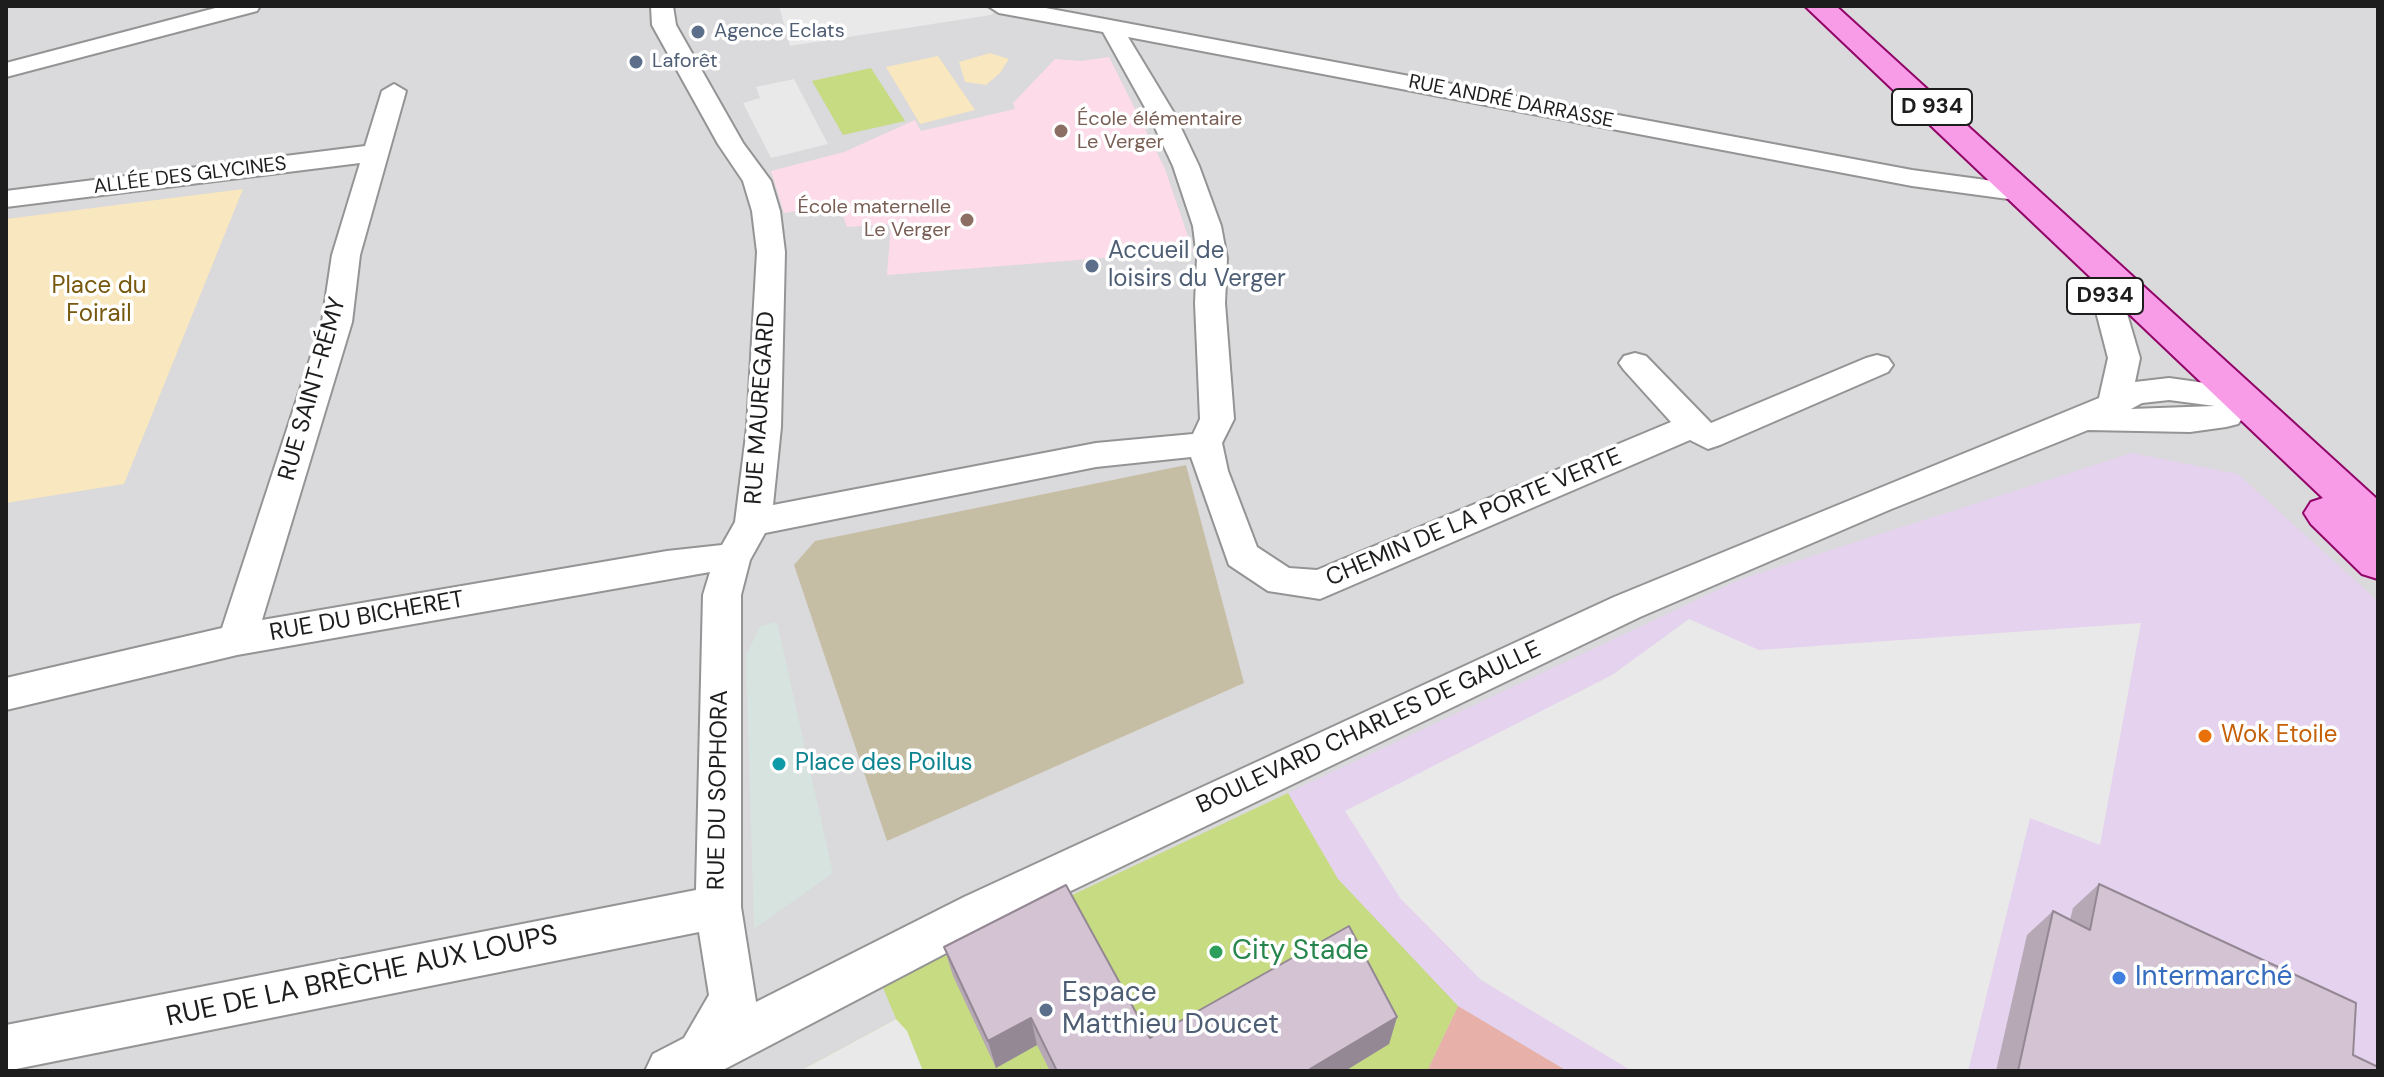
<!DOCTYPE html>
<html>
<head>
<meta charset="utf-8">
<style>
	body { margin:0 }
	#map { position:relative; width:2384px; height:1077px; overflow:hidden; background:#eee2ea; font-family:"DM Sans",sans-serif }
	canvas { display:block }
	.frame { position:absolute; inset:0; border:8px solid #1d1d1d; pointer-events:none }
</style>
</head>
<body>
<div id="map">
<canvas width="2384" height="1077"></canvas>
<div class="frame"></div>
</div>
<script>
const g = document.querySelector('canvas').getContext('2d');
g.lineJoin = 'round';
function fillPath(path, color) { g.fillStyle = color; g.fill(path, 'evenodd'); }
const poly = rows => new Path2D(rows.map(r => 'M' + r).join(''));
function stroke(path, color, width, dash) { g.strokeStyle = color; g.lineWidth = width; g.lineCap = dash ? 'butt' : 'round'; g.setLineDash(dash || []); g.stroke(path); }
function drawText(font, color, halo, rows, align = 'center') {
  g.font = font + ' "DM Sans",sans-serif'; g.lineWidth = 7; g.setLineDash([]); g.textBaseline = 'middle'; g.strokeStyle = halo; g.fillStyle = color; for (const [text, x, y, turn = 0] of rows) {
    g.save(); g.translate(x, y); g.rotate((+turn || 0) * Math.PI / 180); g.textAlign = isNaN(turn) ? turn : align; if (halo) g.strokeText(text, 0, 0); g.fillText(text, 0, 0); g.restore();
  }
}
const residential = poly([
	[6,6,2378,6,2378,1071,6,1071]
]);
const commercial = poly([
	[2132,453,2238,474,2378,601,2378,1071,1567,1071,1458,1006,1338,879,1288,793,1741,579]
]);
const education = poly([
	[1109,57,1165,169,1193,251,887,275,891,224,847,227,839,204,784,213,771,171,844,152,915,120,921,131,1015,109,1013,103,1055,59,1081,61]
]);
const grass = poly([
	[1458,1006,1567,1071,1427,1071]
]);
const cemetery = poly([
	[1186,465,1244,683,887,841,794,565,815,541]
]);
const park = poly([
	[990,53,1009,59,1000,73,986,85,965,82,959,62],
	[938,56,975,110,920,124,886,67],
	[243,189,124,484,6,503,6,219]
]);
const pitch = poly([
	[871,68,905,121,843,135,812,81],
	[1288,793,1338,879,1458,1006,1427,1071,800,1071,896,1019,882,985]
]);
const parking = poly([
	[779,6,1000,6,991,15,790,46],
	[794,79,828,144,771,158,743,103,760,98,756,87],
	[1689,619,1759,650,2141,623,2100,845,2030,818,1968,1071,1632,1071,1481,980,1400,898,1345,811,1612,675],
	[896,1019,907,1031,923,1071,800,1071]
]);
const plaza = poly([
	[777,622,833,873,754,929,746,656,760,626]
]);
const minor = poly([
	[223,6,260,6,257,11,6,77,6,63,223,6],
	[651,6,673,6,676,25,743,143,771,181,780,211,785,252,781,427,773,505,1096,443,1193,434,1200,419,1195,303,1197,258,1193,226,1173,166,1148,113,1103,32,999,13,988,6,1035,6,1912,170,2023,185,2033,187,2037,193,2033,199,2023,201,1912,186,1128,37,1174,113,1199,166,1221,226,1227,258,1225,303,1234,419,1222,443,1228,471,1257,547,1289,568,1317,570,1671,422,1624,370,1619,363,1624,356,1635,353,1646,356,1711,423,1866,358,1877,355,1888,358,1893,365,1888,372,1720,445,1708,449,1690,440,1320,599,1268,591,1229,565,1191,457,1096,467,765,533,750,560,741,595,741,907,756,1002,964,897,1614,597,2099,398,2108,358,2093,300,2097,293,2119,293,2123,300,2140,358,2135,382,2169,378,2241,388,2252,391,2257,399,2238,424,2226,427,2190,432,2088,430,1889,510,1640,617,996,927,721,1071,645,1071,653,1054,684,1038,709,995,699,932,6,1071,6,1025,696,890,703,595,710,572,237,655,6,710,6,678,222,628,322,322,332,255,360,163,6,207,6,191,365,146,382,91,394,84,406,91,360,255,352,322,262,620,667,551,722,545,735,522,747,427,757,252,752,211,743,181,718,144,652,25,651,6],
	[2169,400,2215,406,2131,409,2142,403,2169,400]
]);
const primary = poly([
	[1805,6,1836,6,2378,500,2378,579,2362,574,2311,524,2304,513,2311,502,2323,498,1805,6]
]);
const wall = poly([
	[2099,884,2353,1055,2378,1071,1996,1071,2027,935,2053,911,2070,920,2073,908],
	[944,947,1150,1038,1397,1017,1389,1044,1345,1071,1050,1071,1037,1045,996,1068,953,976]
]);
const shadedWall = poly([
	[1397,1017,1389,1044,1345,1071,1310,1071,1310,1069],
	[1031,1018,1037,1045,996,1068,988,1041]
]);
const building = poly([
	[2099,884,2356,1003,2353,1055,2378,1067,2378,1071,2018,1071,2053,911,2090,930,2099,884],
	[1066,885,1150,1038,1349,926,1397,1017,1310,1069,1312,1071,1057,1071,1031,1018,988,1041,944,947,1066,885]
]);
const markers = [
	[698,32,8,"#5c6f8a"],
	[636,62,8,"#5c6f8a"],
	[1061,131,8,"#8d6e63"],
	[967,220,8,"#8d6e63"],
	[1092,266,8,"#5c6f8a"],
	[2205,736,8,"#e8710a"],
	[779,764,8,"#0f9aa8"],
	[1216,952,8,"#2e9e5b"],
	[2119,978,8,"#3f7fe0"],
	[1046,1010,8,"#5c6f8a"]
];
const farServicenames = [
	["Agence Eclats",714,32],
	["Laforêt",652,62]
];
const farStreetnames = [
	["RUE ANDRÉ DARRASSE",1511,102,11],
	["ALLÉE DES GLYCINES",190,176,-7]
];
const farEducationnames = [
	["École élémentaire",1077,120],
	["Le Verger",1077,143],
	["École maternelle",951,208,"right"],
	["Le Verger",951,231,"right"]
];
const shields = [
	[1932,107,80],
	[2105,296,76]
];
const shieldNames = [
	["D 934",1932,107],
	["D934",2105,296]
];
const serviceNames = [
	["Accueil de",1108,252],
	["loisirs du Verger",1108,280]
];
const parkNames = [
	["Place du",99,287],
	["Foirail",99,315]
];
const streetNames = [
	["RUE SAINT-RÉMY",313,389,-74],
	["RUE MAUREGARD",761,408,-86],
	["CHEMIN DE LA PORTE VERTE",1474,518,-23],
	["RUE DU BICHERET",367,617,-10],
	["BOULEVARD CHARLES DE GAULLE",1369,728,-25],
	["RUE DU SOPHORA",719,790,-89]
];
const foodNames = [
	["Wok Etoile",2221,736]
];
const cultureNames = [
	["Place des Poilus",795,764]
];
const nearLeisurenames = [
	["City Stade",1232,952]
];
const nearStreetnames = [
	["RUE DE LA BRÈCHE AUX LOUPS",362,977,-12]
];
const nearShopnames = [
	["Intermarché",2135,978]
];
const nearServicenames = [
	["Espace",1062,994],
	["Matthieu Doucet",1062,1026]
];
fillPath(residential, '#dad9db');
fillPath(commercial, '#e5d2ee');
fillPath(education, '#fedbe8');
fillPath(grass, '#e7b1a9');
fillPath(cemetery, '#c6bea4');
fillPath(park, '#f8e7bf');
fillPath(pitch, '#c6db82');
fillPath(parking, '#e9e9e9');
fillPath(plaza, '#d7e3df');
stroke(minor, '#949494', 4);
stroke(primary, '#910468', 4);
fillPath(minor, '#fff');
fillPath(primary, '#f99ce8');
fillPath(wall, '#b6a8b5');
fillPath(shadedWall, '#948894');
fillPath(building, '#d4c3d3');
stroke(building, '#948894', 2);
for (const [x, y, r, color] of markers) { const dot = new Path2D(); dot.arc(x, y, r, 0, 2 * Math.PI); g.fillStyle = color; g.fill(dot); stroke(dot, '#fff', 3); }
drawText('20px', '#4e5e75', '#fff', farServicenames, 'left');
drawText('20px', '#1d1d1d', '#fff', farStreetnames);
drawText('20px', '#785e54', '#fff', farEducationnames, 'left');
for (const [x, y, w] of shields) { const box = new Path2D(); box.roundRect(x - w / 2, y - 18, w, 36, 6); g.fillStyle = '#fff'; g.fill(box); stroke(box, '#1d1d1d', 2); }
drawText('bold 22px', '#1d1d1d', null, shieldNames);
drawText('24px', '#4e5e75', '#fff', serviceNames, 'left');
drawText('24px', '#77580e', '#fff', parkNames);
drawText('24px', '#1d1d1d', '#fff', streetNames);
drawText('24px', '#c56008', '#fff', foodNames, 'left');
drawText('24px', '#0d838f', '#fff', cultureNames, 'left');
drawText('28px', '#27864d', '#fff', nearLeisurenames, 'left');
drawText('28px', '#1d1d1d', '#fff', nearStreetnames);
drawText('28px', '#366cbe', '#fff', nearShopnames, 'left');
drawText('28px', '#4e5e75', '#fff', nearServicenames, 'left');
</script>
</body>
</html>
